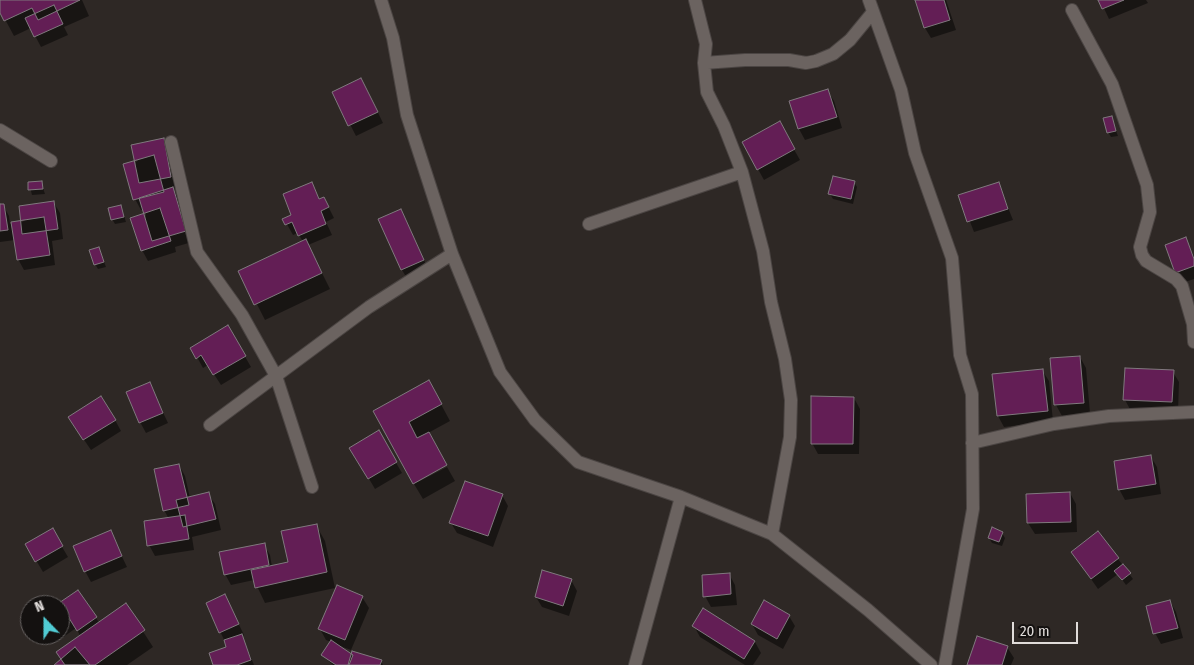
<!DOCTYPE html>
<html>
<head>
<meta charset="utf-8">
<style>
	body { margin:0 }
	#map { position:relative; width:1194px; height:665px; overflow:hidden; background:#2e2825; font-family:"Fira Sans Condensed",sans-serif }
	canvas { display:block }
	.north { position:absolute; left:20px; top:595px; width:50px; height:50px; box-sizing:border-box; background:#141110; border:1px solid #666261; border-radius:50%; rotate:338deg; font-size:14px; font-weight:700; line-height:20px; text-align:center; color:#e0dcda }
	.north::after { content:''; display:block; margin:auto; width:18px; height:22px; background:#51ccd4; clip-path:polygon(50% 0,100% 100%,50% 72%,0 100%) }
	.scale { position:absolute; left:1012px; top:622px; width:66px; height:22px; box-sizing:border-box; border:2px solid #e0dcda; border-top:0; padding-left:6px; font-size:15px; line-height:18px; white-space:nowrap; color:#e0dcda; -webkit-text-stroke:4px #141110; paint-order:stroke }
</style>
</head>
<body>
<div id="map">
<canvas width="1194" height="665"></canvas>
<div class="north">N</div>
<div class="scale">20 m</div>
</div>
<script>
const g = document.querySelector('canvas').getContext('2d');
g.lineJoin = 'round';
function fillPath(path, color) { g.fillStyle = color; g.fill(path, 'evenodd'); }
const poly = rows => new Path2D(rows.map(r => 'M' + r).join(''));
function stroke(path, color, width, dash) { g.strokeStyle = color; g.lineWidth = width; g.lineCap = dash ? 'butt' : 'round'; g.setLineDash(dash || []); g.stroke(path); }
const shadow = poly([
	[0,0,82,0,89,16,64,27,68,35,41,47,31,28,14,36,0,10],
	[916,0,946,0,956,30,931,38,925,28],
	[1100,0,1146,0,1148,3,1109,19],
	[367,90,383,123,356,136,334,93],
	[827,90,834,101,842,128,805,140,799,129,791,102],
	[1111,118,1118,136,1111,137,1108,132],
	[779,123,800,160,764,180,743,142],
	[163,140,169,151,177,188,172,188,179,199,192,242,175,247,176,252,148,261,142,250,146,214,144,209,141,210,135,199,136,162],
	[41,182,45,194,32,195,29,183],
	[854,182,857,187,853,204,833,199,830,194],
	[998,183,1013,220,974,232,960,196],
	[311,184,320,200,324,198,334,218,326,222,332,235,308,245,330,289,265,320,240,271,303,242,298,233,293,235,284,219,293,216],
	[54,203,60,213,63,239,52,241,55,265,24,270,18,259,15,240,0,242,0,205,3,205,9,216,10,224,22,222],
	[121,206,126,222,115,224,112,219],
	[401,210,429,271,408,280,402,270],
	[1185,239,1194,256,1194,279,1182,283,1176,272],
	[99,249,106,267,98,269,95,264],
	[228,327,251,367,221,385,208,365,203,368,192,348],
	[1080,357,1086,368,1090,413,1062,416,1056,405],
	[1042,370,1049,381,1053,421,1004,427,998,416,994,376],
	[1126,370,1173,372,1179,382,1178,412,1131,411,1125,400],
	[429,382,450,421,428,433,445,464,374,412],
	[149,383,168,423,146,433,140,422],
	[854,398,860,409,859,454,818,454,812,443],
	[115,420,121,431,91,450,76,428],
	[378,432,402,473,375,489,351,448],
	[1151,457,1157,467,1161,494,1125,500,1119,489],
	[179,465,185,476,190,498,208,494,215,504,221,530,192,537,194,550,155,556,149,545,169,519,164,510],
	[447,467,455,481,423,499,414,484],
	[1070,493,1076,504,1077,532,1035,534,1028,523,1027,495],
	[502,495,508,506,493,547,457,533,451,523],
	[316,525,325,541,335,588,265,603,254,580,231,585,225,574,264,545,270,555,272,567,289,563],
	[52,530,68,557,43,572,27,545],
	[110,532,127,567,91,582,85,571],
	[1098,532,1133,579,1126,585,1118,574,1098,589,1072,552],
	[1002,533,1005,538,1002,546,992,543,989,538],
	[729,574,735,585,737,605,711,607,705,596],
	[571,580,577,591,569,616,542,607,536,597],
	[78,591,100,624,126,605,153,647,127,665,56,665,81,637,76,628,55,643,49,635,60,635,58,605],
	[225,596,244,635,242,636,254,665,214,665,228,648,207,604],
	[362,597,369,608,351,650,337,645,352,656,381,661,383,665,333,665,322,655,331,642,326,640,320,629],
	[1170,601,1176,612,1183,638,1161,644,1155,633],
	[704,610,755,642,761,653,753,665,745,665,700,637,694,626],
	[789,616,795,626,783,649,758,635,752,624],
	[1007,647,1014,658,1011,665,969,665]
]);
const building = poly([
	[0,0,80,0,38,20,32,8,4,21,0,13,0,0],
	[915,0,944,0,950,20,924,28,915,0],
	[1098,0,1124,0,1102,9,1098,0],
	[54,5,63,24,34,37,25,18,54,5],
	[361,78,378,112,348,126,332,92,361,78],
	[828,89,837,117,798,129,789,101,828,89],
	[1112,116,1116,131,1107,133,1103,118,1112,116],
	[780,121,795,149,757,170,742,142,780,121],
	[164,138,171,177,139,183,131,145,164,138],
	[154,155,164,192,133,200,123,164,154,155],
	[833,176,855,181,851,199,828,194,833,176],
	[42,181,43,189,28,190,28,182,42,181],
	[312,182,319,199,324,197,329,207,321,211,326,224,298,236,292,222,285,225,282,219,291,215,283,194,312,182],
	[999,182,1008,209,967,222,958,195,999,182],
	[173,187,186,231,152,241,139,198,173,187],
	[54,201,58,229,22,234,19,206,54,201],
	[0,204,4,204,8,230,0,231,0,204],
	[121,205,124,217,111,220,108,208,121,205],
	[160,208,171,241,141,251,130,218,160,208],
	[401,209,424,260,401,270,378,219,401,209],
	[44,217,50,255,17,260,11,222,44,217],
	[1186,237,1194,259,1194,266,1175,273,1165,245,1186,237],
	[306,239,322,273,254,305,238,271,306,239],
	[99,247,104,262,94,265,89,250,99,247],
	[228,325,246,356,213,375,201,355,196,359,190,348,228,325],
	[1080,356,1084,403,1054,405,1050,358,1080,356],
	[1125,368,1174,370,1172,402,1123,400,1125,368],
	[1043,369,1048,411,997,416,992,374,1043,369],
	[429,380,442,404,409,422,417,438,429,432,447,465,413,484,373,411,429,380],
	[150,382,163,413,139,423,126,392,150,382],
	[101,396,116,420,83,440,68,417,101,396],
	[811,396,854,397,853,444,811,444,811,396],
	[379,430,397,462,368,479,349,448,379,430],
	[1151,455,1156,484,1118,490,1114,461,1151,455],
	[179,464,189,505,163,511,154,469,179,464],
	[465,481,503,494,488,536,449,523,465,481],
	[209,492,216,519,183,527,176,500,209,492],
	[1070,492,1071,522,1027,523,1026,494,1070,492],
	[185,515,189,539,147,546,144,521,185,515],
	[317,524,327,572,255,588,251,570,288,562,281,531,317,524],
	[992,527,1003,532,999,542,988,538,992,527],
	[53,528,63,546,35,562,25,544,53,528],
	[111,530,122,556,84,572,73,546,111,530],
	[1098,531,1119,558,1091,579,1071,552,1098,531],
	[265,543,269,565,224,575,219,552,265,543],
	[1123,564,1131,573,1122,580,1114,571,1123,564],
	[542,570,572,579,563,606,535,597,542,570],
	[730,573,731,594,703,597,702,575,730,573],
	[337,585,363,596,345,640,318,629,337,585],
	[78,590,97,617,77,631,69,618,60,624,60,605,56,605,78,590],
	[225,594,239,624,219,633,206,603,225,594],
	[764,600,790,615,777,639,751,624,764,600],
	[1170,600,1178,628,1153,634,1146,606,1170,600],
	[126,603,145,630,95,665,65,665,56,652,126,603],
	[703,608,755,641,744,659,692,626,703,608],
	[242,634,251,660,237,665,213,665,209,653,226,647,224,640,242,634],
	[977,636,1008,646,1002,665,967,665,977,636],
	[331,640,353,655,349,665,336,665,321,655,331,640],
	[75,647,90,665,54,665,75,647],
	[352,651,382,660,380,665,348,665,352,651]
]);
const minor = poly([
	[381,0,393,38,407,115,452,254,500,372,535,420,578,462,681,497,772,534,868,610,931,665],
	[695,0,706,44,704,63,707,92,724,126,742,172,763,251,771,302,785,359,791,400,790,437,772,534],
	[869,0,901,90,915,153,952,258,960,355,972,394,973,509,945,665],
	[1072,10,1112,84,1147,185,1150,212,1140,247,1142,255,1146,261,1176,279,1182,286,1193,324,1194,342],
	[704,63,745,60,789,60,806,63,816,61,833,54,850,40,873,12],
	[0,130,51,161],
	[171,142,197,252,242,315,276,376,312,487],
	[589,224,742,172],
	[210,425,369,307,452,254],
	[972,443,1054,424,1109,416,1194,412],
	[635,665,681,497]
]);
fillPath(shadow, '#0007');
fillPath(building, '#631e55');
stroke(building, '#80797e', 1);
stroke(minor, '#4b4543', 14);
stroke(minor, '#6b6360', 12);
</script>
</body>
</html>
